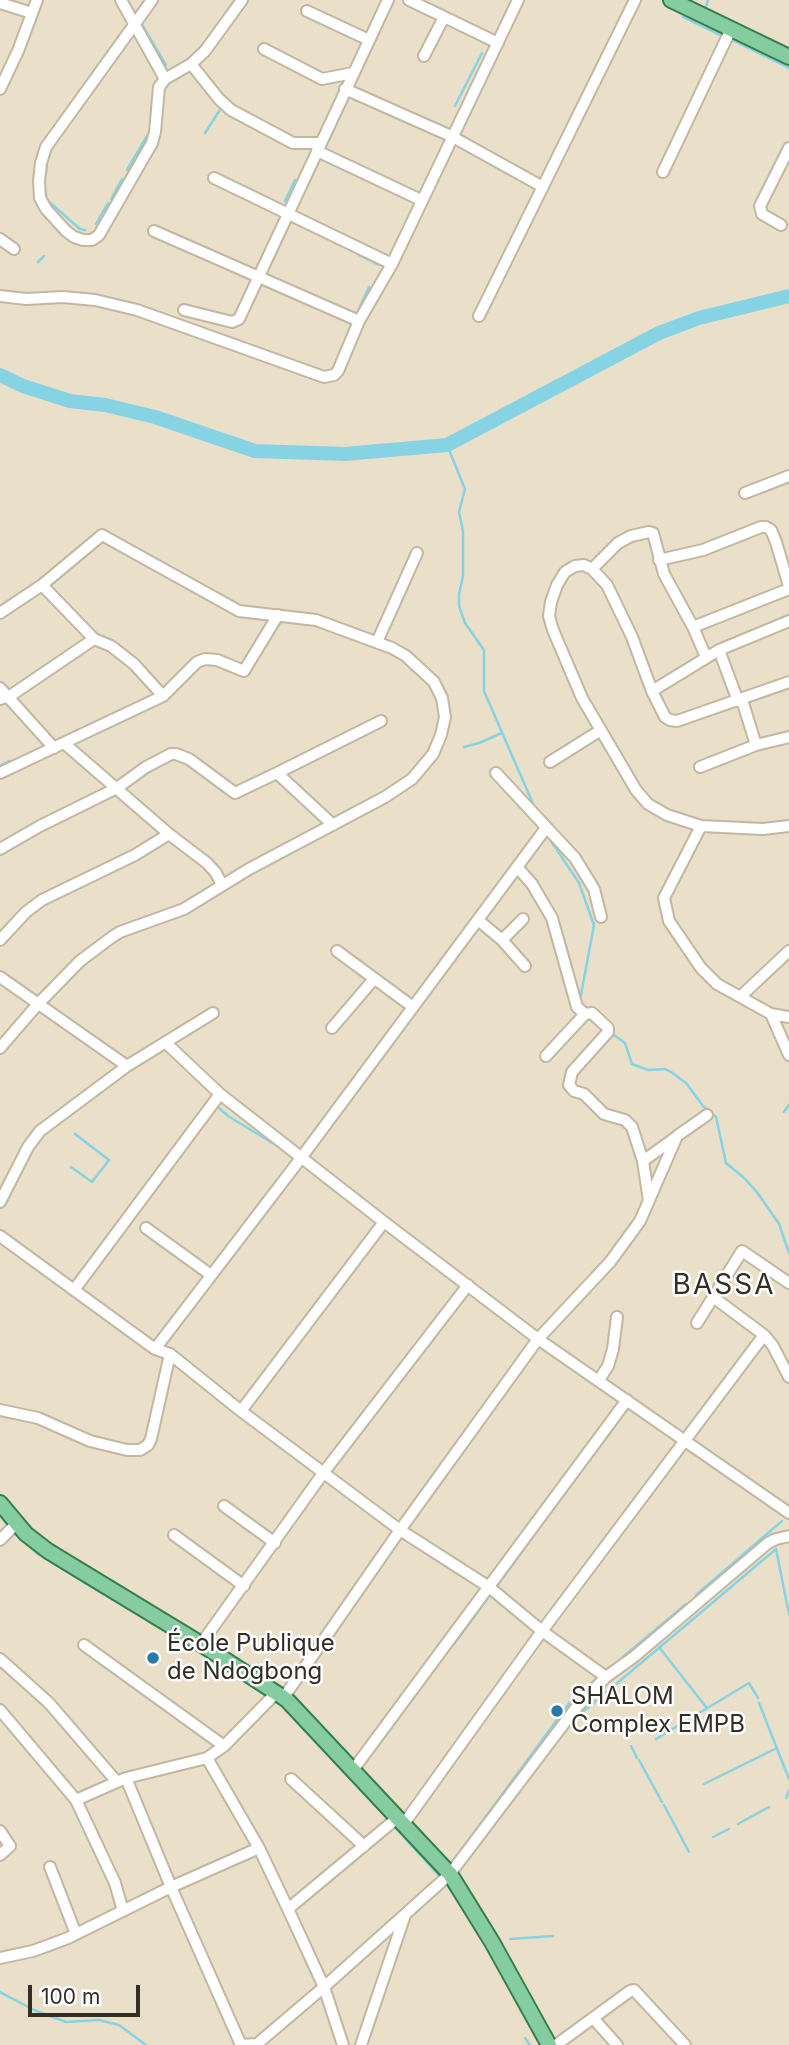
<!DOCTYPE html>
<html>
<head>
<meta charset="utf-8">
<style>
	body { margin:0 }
	#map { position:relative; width:789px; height:2045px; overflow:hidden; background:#eadfc9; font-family:Inter,sans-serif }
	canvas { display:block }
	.scale { position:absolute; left:28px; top:1985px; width:112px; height:32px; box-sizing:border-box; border:4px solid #332e26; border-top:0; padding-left:9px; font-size:21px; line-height:24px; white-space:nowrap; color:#332e26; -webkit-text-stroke:5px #fff; paint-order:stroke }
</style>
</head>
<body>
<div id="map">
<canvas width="789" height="2045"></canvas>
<div class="scale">100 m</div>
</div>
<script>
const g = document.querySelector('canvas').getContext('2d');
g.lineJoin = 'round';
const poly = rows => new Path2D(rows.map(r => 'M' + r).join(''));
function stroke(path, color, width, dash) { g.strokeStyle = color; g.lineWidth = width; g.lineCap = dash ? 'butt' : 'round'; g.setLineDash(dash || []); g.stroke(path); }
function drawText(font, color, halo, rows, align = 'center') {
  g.font = font + ' Inter,sans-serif'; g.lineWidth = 5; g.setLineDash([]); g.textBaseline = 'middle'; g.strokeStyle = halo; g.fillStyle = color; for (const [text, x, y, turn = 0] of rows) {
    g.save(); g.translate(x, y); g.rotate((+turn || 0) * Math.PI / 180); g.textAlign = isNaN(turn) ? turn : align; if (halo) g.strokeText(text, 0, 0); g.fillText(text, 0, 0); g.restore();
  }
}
const stream = poly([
	[705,10,708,0],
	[683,17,724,37],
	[141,23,166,65],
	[730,39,789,68],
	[213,83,226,99],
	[455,106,482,53],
	[205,133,223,105],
	[127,170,147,136],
	[46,174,47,160],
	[45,189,47,200,80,229,85,230],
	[111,199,122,179],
	[285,201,295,180],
	[96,224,108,203],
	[359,255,379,265],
	[38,262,44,256],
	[358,311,369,287],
	[447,445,465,489,459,512,463,531,463,576,459,594,459,606,465,623,484,650,484,691,534,806],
	[464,747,479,743,502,733],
	[0,766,9,761],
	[547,835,579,883,594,925,580,1000],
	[682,949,690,961],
	[703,977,713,987],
	[588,1018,599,1027],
	[611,1033,625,1043,632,1064,648,1070,665,1069,671,1072,686,1083,703,1106,716,1117,726,1163,743,1177,757,1192,779,1224,789,1253],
	[219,1108,228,1116,279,1147],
	[784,1112,789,1105],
	[71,1167,92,1182,109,1160,75,1134],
	[567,1490,618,1422],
	[0,1515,8,1526],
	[12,1531,39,1555],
	[51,1562,77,1578],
	[83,1582,168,1632],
	[497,1586,560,1499],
	[696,1595,782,1521],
	[454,1644,488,1598],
	[659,1647,706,1707],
	[628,1657,623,1657,686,1604],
	[615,1685,776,1549,789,1614],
	[759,1703,789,1779],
	[578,1716,611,1688],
	[656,1739,749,1683,758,1698],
	[631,1746,637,1758],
	[639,1760,662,1802],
	[704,1784,777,1748],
	[361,1790,389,1820],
	[786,1798,789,1791],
	[664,1805,689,1852],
	[738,1824,769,1807],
	[394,1826,441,1878],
	[713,1837,729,1829],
	[462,1849,570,1702,596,1679],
	[449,1888,457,1899],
	[510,1939,553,1936],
	[0,1992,34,2010,66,2022,99,2020,119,2025,146,2045],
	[525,2038,530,2045]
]);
const river = poly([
	[0,375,23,386,70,401,105,405,155,417,255,451,345,454,447,445,659,333,699,318,789,296]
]);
const minor = poly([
	[121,0,165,79],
	[152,0,46,147,41,163,39,181,40,198,46,209,66,231,74,237,83,240,92,240,99,235,152,143,155,132,159,87,165,79,191,64,205,51,242,0],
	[409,0,498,43],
	[0,3,32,13],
	[307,11,369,40],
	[264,49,322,79,353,73],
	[424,56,444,17],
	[191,64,219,99,231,110,293,143,320,143],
	[0,89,18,51,37,0],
	[345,89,451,136,543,187],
	[317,151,421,200],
	[663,172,731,29],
	[214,178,392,264],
	[781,225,762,214,760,206,789,148],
	[154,231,359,321],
	[0,239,14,249],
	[0,296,26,299,63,297,95,300,137,310,324,377,334,375,338,371,359,321,392,264,518,0],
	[184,310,232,322,239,319,388,0],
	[479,316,635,0],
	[745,493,789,476],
	[659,560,703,550,761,527,766,527,771,530,776,542,789,586],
	[592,569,618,543,631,536,649,532,653,533,664,574,693,627,706,657],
	[42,585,94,639],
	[0,613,42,585,102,535,239,611,316,620,392,648,406,656,434,682,442,698,445,717,441,735,433,754,412,779,385,797,249,869,184,909,120,932,112,937,80,961,38,1004,0,1048],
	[693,627,789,589],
	[377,642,417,553],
	[719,650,738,701],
	[789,682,677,721,670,720,665,717,652,691,632,637,607,585,592,569,584,565,575,566,565,572,557,585,551,602,549,616,553,630,582,698,636,790,648,804,667,815,701,826,763,829,789,826],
	[0,688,54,748],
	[652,691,719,650,789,621],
	[0,699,10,696,94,639,111,646,134,664,163,696],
	[742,700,756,745],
	[65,744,169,834,207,863,216,873,222,885],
	[550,762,601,730],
	[700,767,756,745,789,737],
	[0,773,163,696,197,662,205,659,217,660,244,671,278,615],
	[496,773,575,858,594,889,601,917],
	[333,825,277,773,381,721],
	[701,826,664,898,669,921,701,968,717,984,771,1014,789,1017],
	[0,849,40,826,117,788,146,767,171,754,176,754,189,759,235,793,277,773],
	[517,867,532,884,552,918,577,1007,585,1014,592,1013,608,1028,608,1032,572,1072,569,1085,574,1091,584,1094,604,1114,625,1120,632,1127,643,1161,649,1201],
	[478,920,502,940,525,966],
	[0,940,26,912,42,900,135,855,169,834],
	[502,940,523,919],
	[337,951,413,1007],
	[0,977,127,1066],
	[741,996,789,951],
	[771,1014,789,1055],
	[332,1028,374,979],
	[166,1043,220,1094,384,1222,538,1339,789,1513],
	[546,1056,585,1014],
	[643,1161,675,1138],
	[0,1202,28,1147,40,1131,127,1066,213,1013],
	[146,1228,211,1275],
	[0,1236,155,1349,170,1354,241,1411,400,1530,489,1587,542,1631,606,1677],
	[74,1290,220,1094],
	[713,1297,764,1335,773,1346,789,1377],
	[697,1323,742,1251,789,1283],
	[155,1349,301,1158,546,828],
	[599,1380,608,1366,613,1349,617,1317],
	[0,1410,38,1418,90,1441,127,1450,140,1450,148,1445,151,1439,170,1354],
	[241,1411,384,1222],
	[224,1506,275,1543],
	[174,1535,244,1586],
	[0,1540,17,1523],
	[201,1644,324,1472,468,1285],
	[84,1645,224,1746],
	[0,1659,49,1703,117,1782],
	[277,1692,224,1746,207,1758,259,1848,288,1909,324,1987,343,2045],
	[284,1697,400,1530,538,1339,610,1262,640,1221,677,1136,707,1115],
	[0,1710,76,1800,115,1883,123,1911],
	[353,1770,627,1400],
	[126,1778,171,1887,259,1848],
	[291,1779,364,1846],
	[76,1800,126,1778,207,1758],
	[403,1825,542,1631,764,1335],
	[0,1831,10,1846,0,1855],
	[50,1867,76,1934],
	[288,1909,396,1819],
	[0,1958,33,1951,68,1938,171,1887,241,2045,257,2044,324,1987,450,1874,575,1709,606,1677,635,1656,768,1543,776,1539,789,1536],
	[593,2018,617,2045],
	[361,2045,405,1915],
	[556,2045,630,1991,634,1990,685,2045]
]);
const major = poly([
	[671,0,789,57],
	[0,1503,26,1534,48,1551,201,1644,287,1700,450,1874,492,1942,549,2045]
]);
const markers = [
	[153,1658,7,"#2a7aac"],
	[557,1711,7,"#2a7aac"]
];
const poiNames = [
	["École Publique",167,1644],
	["de Ndogbong",167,1672],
	["SHALOM",571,1697],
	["Complex EMPB",571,1725]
];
const quarterNames = [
	["BASSA",724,1286]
];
stroke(stream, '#86d3e4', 2.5);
stroke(river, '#86d3e4', 14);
stroke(minor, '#c2b7a2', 14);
stroke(major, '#347f4d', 18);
stroke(minor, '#fff', 10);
stroke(major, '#85cda1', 14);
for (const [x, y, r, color] of markers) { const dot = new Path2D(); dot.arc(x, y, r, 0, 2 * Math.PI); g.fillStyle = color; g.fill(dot); stroke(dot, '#fff', 2.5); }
drawText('24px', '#332e26', '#fff', poiNames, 'left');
g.letterSpacing = '2px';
drawText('28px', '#332e26', '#fff', quarterNames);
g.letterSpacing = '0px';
</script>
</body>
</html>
